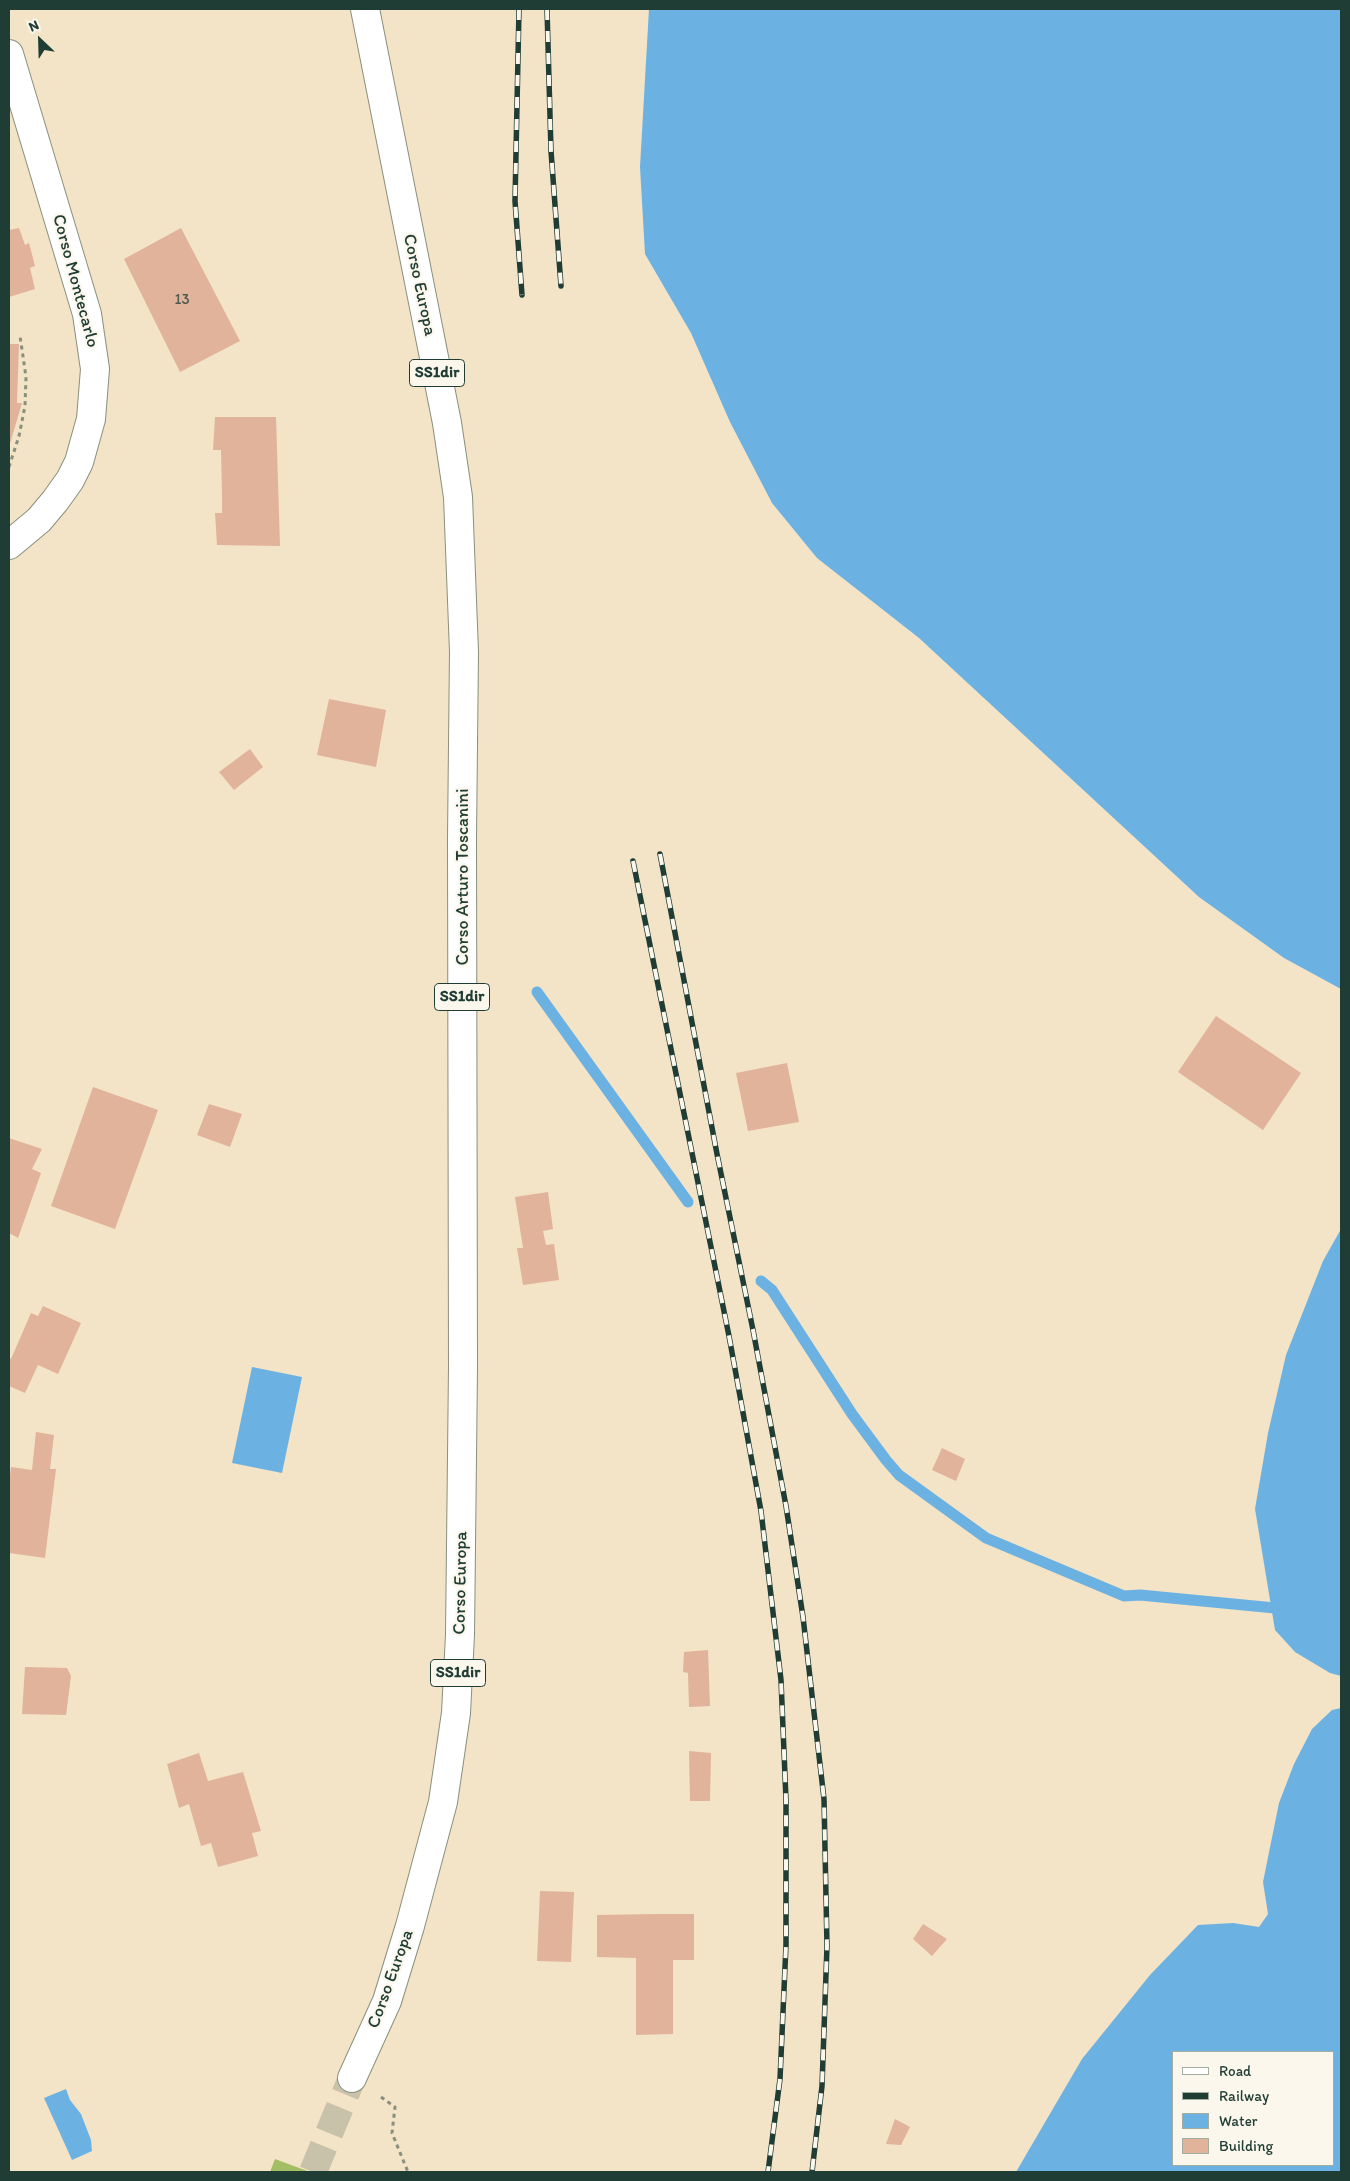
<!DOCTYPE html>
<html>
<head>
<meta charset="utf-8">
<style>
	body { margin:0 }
	#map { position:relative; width:1350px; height:2181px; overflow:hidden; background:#f3e3c7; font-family:Itim,sans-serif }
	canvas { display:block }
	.frame { position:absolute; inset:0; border:10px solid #1f3d34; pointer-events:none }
	.legend { position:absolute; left:1172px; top:2051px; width:162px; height:115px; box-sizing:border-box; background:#fbf7ec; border:1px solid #a3ada2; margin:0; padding:6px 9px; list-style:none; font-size:15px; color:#1f3d34 }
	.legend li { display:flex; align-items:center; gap:10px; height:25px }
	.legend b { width:25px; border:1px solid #a3ada2 }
	.north { position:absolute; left:15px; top:15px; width:50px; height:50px; -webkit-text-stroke:4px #fbf7ec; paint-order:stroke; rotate:336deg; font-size:14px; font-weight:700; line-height:20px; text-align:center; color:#1f3d34 }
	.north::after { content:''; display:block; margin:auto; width:18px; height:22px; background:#1f3d34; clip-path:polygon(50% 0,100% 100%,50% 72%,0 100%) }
</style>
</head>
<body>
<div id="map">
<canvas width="1350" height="2181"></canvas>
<div class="frame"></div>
<ul class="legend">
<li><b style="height:6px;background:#fff"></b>Road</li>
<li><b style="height:6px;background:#1f3d34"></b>Railway</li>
<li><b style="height:14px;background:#6bb2e2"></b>Water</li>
<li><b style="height:14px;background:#e1b39b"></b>Building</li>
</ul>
<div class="north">N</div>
</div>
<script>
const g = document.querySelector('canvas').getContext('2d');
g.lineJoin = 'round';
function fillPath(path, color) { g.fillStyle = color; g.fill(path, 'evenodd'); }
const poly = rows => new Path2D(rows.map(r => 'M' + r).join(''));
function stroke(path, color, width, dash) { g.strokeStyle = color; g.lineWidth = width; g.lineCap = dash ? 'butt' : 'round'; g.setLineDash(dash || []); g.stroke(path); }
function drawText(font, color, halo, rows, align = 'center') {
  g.font = font + ' Itim,sans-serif'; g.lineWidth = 4.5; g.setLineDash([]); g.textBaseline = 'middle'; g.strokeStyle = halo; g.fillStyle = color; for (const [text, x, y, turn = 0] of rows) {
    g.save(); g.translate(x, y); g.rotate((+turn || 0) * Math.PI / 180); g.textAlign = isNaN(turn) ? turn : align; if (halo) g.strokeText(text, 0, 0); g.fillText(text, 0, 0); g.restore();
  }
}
const green = poly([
	[275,2159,310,2172,270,2172]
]);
const water = poly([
	[649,9,1341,9,1341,989,1284,958,1199,897,919,638,817,558,772,503,730,422,691,333,645,254,640,167],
	[1341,1229,1341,1676,1330,1673,1295,1652,1275,1630,1255,1509,1268,1433,1286,1355,1323,1261],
	[252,1367,302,1377,282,1473,232,1463],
	[1341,1708,1341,2172,1016,2172,1082,2059,1150,1975,1198,1925,1233,1923,1259,1927,1268,1914,1263,1882,1279,1803,1294,1764,1312,1729,1332,1710],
	[1334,2052,1334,2165,1174,2165,1174,2052],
	[66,2089,70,2100,81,2114,91,2140,92,2151,72,2160,44,2098]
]);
const stream = poly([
	[537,992,688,1202],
	[761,1281,772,1290,852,1414,886,1460,899,1475,986,1538,1124,1596,1140,1595,1275,1608]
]);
const building = poly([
	[19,228,25,245,29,243,35,266,30,268,35,289,9,297,9,230],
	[181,228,240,341,180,372,124,259],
	[9,344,19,344,17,403,22,403,9,447],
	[215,417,276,417,280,546,217,545,215,513,222,513,222,497,221,450,213,450],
	[329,699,386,710,376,767,317,755],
	[250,749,263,767,234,790,219,772],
	[1216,1016,1301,1073,1263,1130,1178,1072],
	[787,1063,799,1122,748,1131,736,1073],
	[93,1087,158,1110,115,1229,51,1206],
	[209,1104,242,1114,230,1147,197,1135],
	[9,1138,42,1149,32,1169,41,1173,18,1238,9,1233],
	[548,1192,553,1229,543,1231,546,1245,554,1244,559,1280,523,1285,517,1248,523,1248,515,1197],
	[43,1306,81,1323,58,1374,38,1365,25,1393,9,1386,9,1358,11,1359,31,1313,38,1316],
	[36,1432,54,1435,50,1469,56,1469,45,1558,9,1553,9,1484,11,1467,32,1470],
	[942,1448,965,1459,956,1481,932,1470],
	[708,1650,710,1706,689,1707,688,1673,683,1672,684,1652],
	[25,1667,67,1668,71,1676,66,1715,22,1714],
	[689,1751,711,1753,710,1801,690,1801],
	[199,1753,208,1781,243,1772,261,1831,252,1833,258,1856,218,1867,211,1843,201,1846,189,1804,179,1808,167,1764],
	[540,1891,574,1892,571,1962,537,1961],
	[658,1914,694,1914,694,1960,673,1960,673,2034,636,2035,636,1958,597,1957,597,1915],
	[923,1924,947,1939,932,1956,913,1939],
	[895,2119,910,2127,901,2145,886,2144]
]);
const primaryTunnel = poly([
	[313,2172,352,2078]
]);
const path = poly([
	[9,467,19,436,25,406,26,377,20,336],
	[381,2097,395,2107,392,2133,408,2172]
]);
const secondary = poly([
	[9,54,87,314,95,369,91,419,79,462,70,480,55,501,39,520,9,545]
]);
const primary = poly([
	[352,2078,387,2001,410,1926,443,1802,456,1713,460,1635,463,1367,462,838,464,652,458,497,447,423,365,9]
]);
const rail = poly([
	[519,9,515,201,522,295],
	[547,9,551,151,561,286],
	[660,854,717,1154,753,1330,786,1506,803,1617,824,1799,827,1946,822,2086,812,2172],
	[633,861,729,1336,761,1511,781,1680,786,1800,786,1945,780,2079,768,2172]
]);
const numberNames = [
	["13",182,300]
];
const shields = [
	[437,373,55],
	[462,997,55],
	[458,1673,55]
];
const shieldNames = [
	["SS1dir",437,373],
	["SS1dir",462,997],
	["SS1dir",458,1673]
];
const streetNames = [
	["Corso Montecarlo",75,281,75],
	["Corso Europa",419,285,78],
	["Corso Arturo Toscanini",463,877,-90],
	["Corso Europa",461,1583,-89],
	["Corso Europa",391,1979,-70]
];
fillPath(green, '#a3be64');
fillPath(water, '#6bb2e2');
stroke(stream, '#6bb2e2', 11);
fillPath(building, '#e1b39b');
stroke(primaryTunnel, '#c9c2aa', 28, [28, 14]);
stroke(secondary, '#89907e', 30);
stroke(primary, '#89907e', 30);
stroke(path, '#89907e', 3, [4, 4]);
stroke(secondary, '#fff', 28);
stroke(primary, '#fff', 28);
stroke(rail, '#1f3d34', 5.5);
stroke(rail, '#fbf7ec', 4, [11]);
drawText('15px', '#505a4e', null, numberNames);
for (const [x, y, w] of shields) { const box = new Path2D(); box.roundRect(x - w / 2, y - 13.5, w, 27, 4); g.fillStyle = '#fbf7ec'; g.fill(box); stroke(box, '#1f3d34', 1); }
drawText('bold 16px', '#1f3d34', null, shieldNames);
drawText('18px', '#1f3d34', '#fbf7ec', streetNames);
</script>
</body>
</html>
